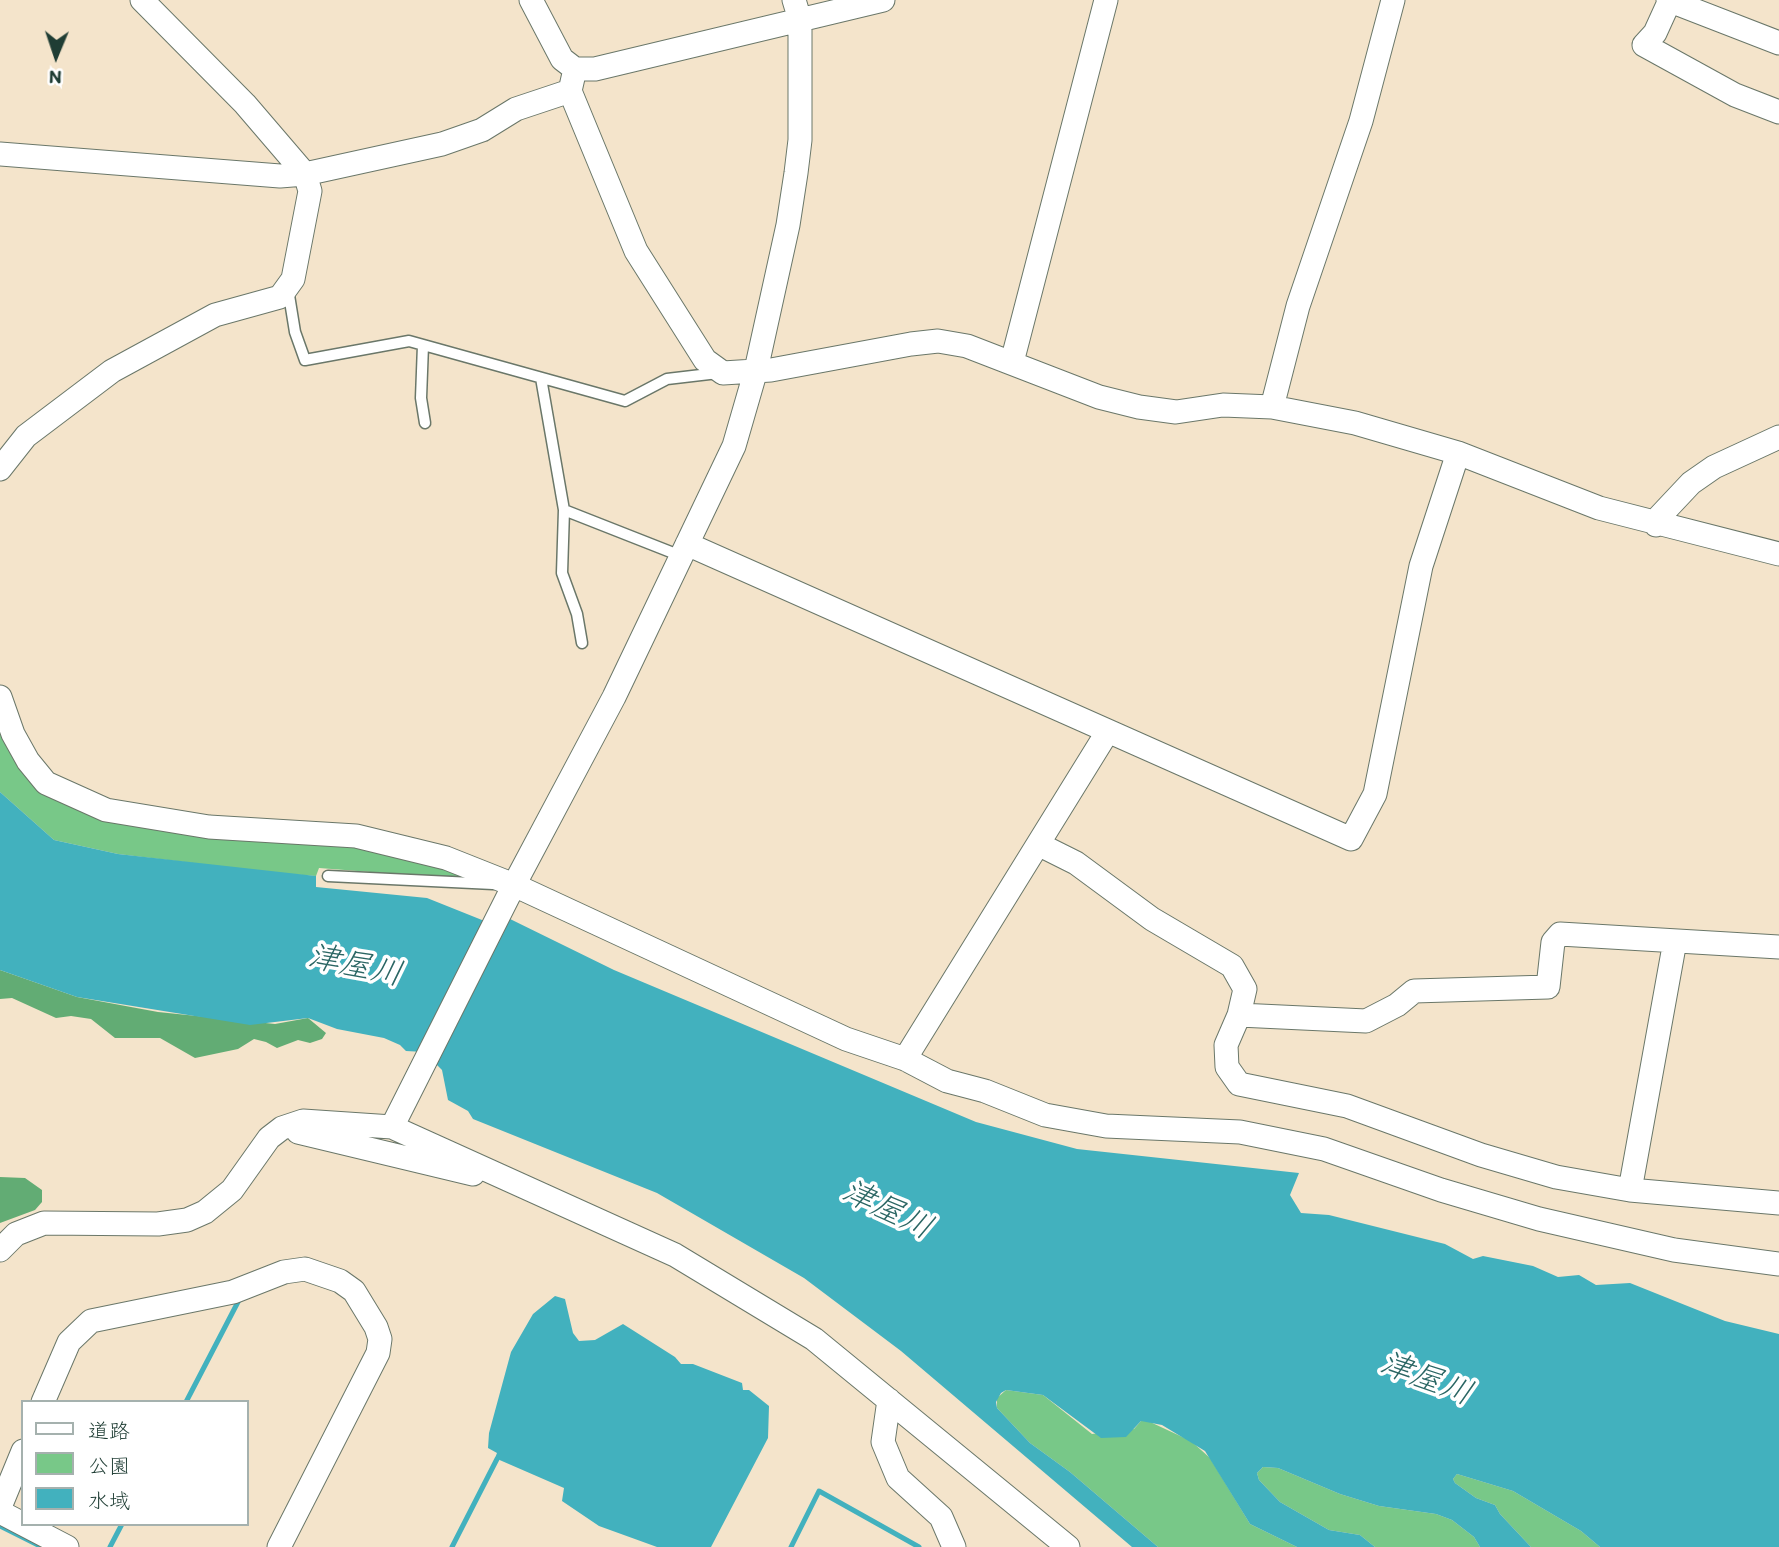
<!DOCTYPE html>
<html>
<head>
<meta charset="utf-8">
<style>
	body { margin:0 }
	#map { position:relative; width:1779px; height:1547px; overflow:hidden; background:#f4e4cb; font-family:Itim,"Klee One",sans-serif }
	canvas { display:block }
	.legend { position:absolute; left:21px; top:1400px; width:228px; height:126px; box-sizing:border-box; background:#fff; border:2px solid #a5b1ae; margin:0; padding:9px 12px; list-style:none; font-size:21px; color:#1f3d34 }
	.legend li { display:flex; align-items:center; gap:14px; height:35px }
	.legend b { width:35px; border:2px solid #a5b1ae }
	.north { position:absolute; left:21px; top:21px; width:70px; height:70px; -webkit-text-stroke:5px #fff; paint-order:stroke; rotate:182deg; font-size:19px; font-weight:700; line-height:28px; text-align:center; color:#1f3d34 }
	.north::after { content:''; display:block; margin:auto; width:24px; height:32px; background:#1f3d34; clip-path:polygon(50% 0,100% 100%,50% 72%,0 100%) }
</style>
</head>
<body>
<div id="map">
<canvas width="1779" height="1547"></canvas>
<ul class="legend">
<li><b style="height:9px;background:#fff"></b>道路</li>
<li><b style="height:19px;background:#78c888"></b>公園</li>
<li><b style="height:19px;background:#42b1be"></b>水域</li>
</ul>
<div class="north">N</div>
</div>
<script>
const g = document.querySelector('canvas').getContext('2d');
g.lineJoin = 'round';
function fillPath(path, color) { g.fillStyle = color; g.fill(path, 'evenodd'); }
const poly = rows => new Path2D(rows.map(r => 'M' + r).join(''));
function stroke(path, color, width, dash) { g.strokeStyle = color; g.lineWidth = width; g.lineCap = dash ? 'butt' : 'round'; g.setLineDash(dash || []); g.stroke(path); }
function drawText(font, color, halo, rows, align = 'center') {
  g.font = font + ' Itim,"Klee One",sans-serif'; g.lineWidth = 7; g.setLineDash([]); g.textBaseline = 'middle'; g.strokeStyle = halo; g.fillStyle = color; for (const [text, x, y, turn = 0] of rows) {
    g.save(); g.translate(x, y); g.rotate((+turn || 0) * Math.PI / 180); g.textAlign = isNaN(turn) ? turn : align; if (halo) g.strokeText(text, 0, 0); g.fillText(text, 0, 0); g.restore();
  }
}
const green = poly([
	[0,722,62,798,383,847,474,880,319,868,316,876,275,873,118,854,54,840,0,792],
	[1006,1390,1043,1395,1092,1434,1134,1429,1141,1421,1148,1421,1191,1441,1210,1458,1250,1524,1297,1547,1158,1547,1070,1472,1030,1443,997,1408,997,1398],
	[1263,1467,1278,1468,1340,1494,1379,1506,1436,1514,1452,1520,1474,1537,1480,1547,1375,1547,1360,1535,1329,1530,1280,1502,1259,1480,1257,1473],
	[1457,1474,1513,1491,1581,1531,1600,1547,1531,1547,1500,1514,1495,1505,1476,1498,1455,1483,1453,1479]
]);
const forest = poly([
	[0,970,77,997,158,1012,275,1024,308,1018,326,1033,322,1039,310,1043,298,1040,277,1048,266,1042,254,1039,238,1049,195,1058,160,1038,115,1038,91,1019,71,1016,56,1018,12,998,0,999],
	[0,1177,25,1178,42,1190,42,1202,35,1210,0,1223]
]);
const water = poly([
	[0,792,54,840,118,854,316,876,316,887,427,898,487,922,506,917,614,970,976,1122,1077,1149,1299,1173,1290,1195,1301,1213,1329,1215,1445,1244,1473,1259,1483,1256,1533,1266,1558,1277,1579,1275,1596,1285,1630,1283,1725,1321,1779,1334,1779,1547,1600,1547,1581,1531,1513,1491,1457,1474,1453,1479,1455,1483,1476,1498,1495,1505,1500,1514,1531,1547,1480,1547,1474,1537,1452,1520,1436,1514,1379,1506,1340,1494,1278,1468,1263,1467,1257,1473,1259,1480,1280,1502,1329,1530,1360,1535,1375,1547,1297,1547,1250,1524,1205,1451,1162,1425,1141,1421,1126,1437,1101,1438,1043,1395,1006,1390,1001,1393,996,1402,997,1408,1030,1443,1070,1472,1158,1547,1132,1547,901,1351,804,1278,657,1193,473,1119,468,1111,448,1100,442,1070,424,1052,406,1051,400,1045,384,1038,337,1029,308,1018,250,1025,77,997,0,970],
	[555,1296,565,1299,573,1333,579,1341,595,1340,623,1324,675,1357,681,1364,693,1364,742,1383,743,1390,749,1390,769,1406,768,1438,711,1547,657,1547,599,1526,562,1501,564,1488,495,1458,497,1453,488,1448,489,1433,511,1352,533,1314]
]);
const stream = poly([
	[186,1402,239,1300],
	[0,1526,42,1547],
	[110,1547,122,1524],
	[452,1547,497,1459],
	[791,1547,819,1491,919,1547]
]);
const lane = poly([
	[288,289,295,332,305,360,409,341,625,401,667,379,718,373],
	[423,345,421,398,425,423],
	[541,378,564,510,562,573,577,614,582,643],
	[564,510,681,556],
	[328,876,493,884]
]);
const street = poly([
	[531,0,562,59,575,69,595,69,883,0],
	[1668,0,1779,43],
	[1670,0,1655,33,1644,45,1735,95,1779,112],
	[575,69,570,91,636,251,705,360,723,373,771,370,911,344,938,341,967,346,1099,397,1139,407,1176,412,1223,405,1272,407,1355,423,1458,453,1599,508,1779,554],
	[0,154,280,176,305,174,442,144,482,130,516,109,570,91],
	[1012,362,1106,0],
	[1272,407,1298,306,1361,121,1393,0],
	[0,469,26,436,112,371,215,315,280,297,293,279,310,191,305,174,245,104,142,0],
	[1656,525,1659,517,1691,483,1714,467,1779,437],
	[687,544,1351,839,1375,794,1421,566,1458,453],
	[0,697,13,734,28,761,46,783,106,810,209,827,356,836,446,858,514,885,846,1039,905,1059,947,1081,985,1091,1045,1115,1106,1126,1240,1132,1324,1149,1441,1190,1539,1219,1674,1250,1779,1264],
	[1040,845,1076,863,1152,919,1232,966,1245,989,1239,1015,1226,1045,1227,1067,1239,1084,1347,1106,1481,1155,1556,1177,1630,1190,1779,1203],
	[1239,1015,1366,1021,1397,1005,1414,991,1548,987,1553,942,1560,934,1779,947],
	[905,1059,1108,731],
	[392,1127,514,885,614,697,734,446,756,370,788,225,796,173,800,140,800,20,794,0],
	[298,1132,473,1174],
	[1630,1190,1675,941],
	[0,1250,16,1234,44,1223,158,1224,187,1220,205,1212,232,1190,269,1138,282,1128,303,1121,392,1127,675,1255,814,1339,1068,1547],
	[889,1400,883,1442,898,1478,941,1517,954,1547],
	[43,1402,69,1342,91,1321,233,1292,284,1272,305,1269,340,1281,354,1291,376,1327,380,1339,378,1353,279,1547],
	[0,1507,23,1451],
	[0,1512,67,1547]
]);
const waterNames = [
	["津屋川",355,967,12],
	["津屋川",887,1211,26],
	["津屋川",1426,1380,21]
];
fillPath(green, '#78c888');
fillPath(forest, '#62ac74');
fillPath(water, '#42b1be');
stroke(stream, '#42b1be', 5);
stroke(lane, '#6a7769', 13);
stroke(street, '#6a7769', 25);
stroke(lane, '#fff', 10);
stroke(street, '#fff', 23);
drawText('italic 32px', '#2b6664', '#fff', waterNames);
</script>
</body>
</html>
